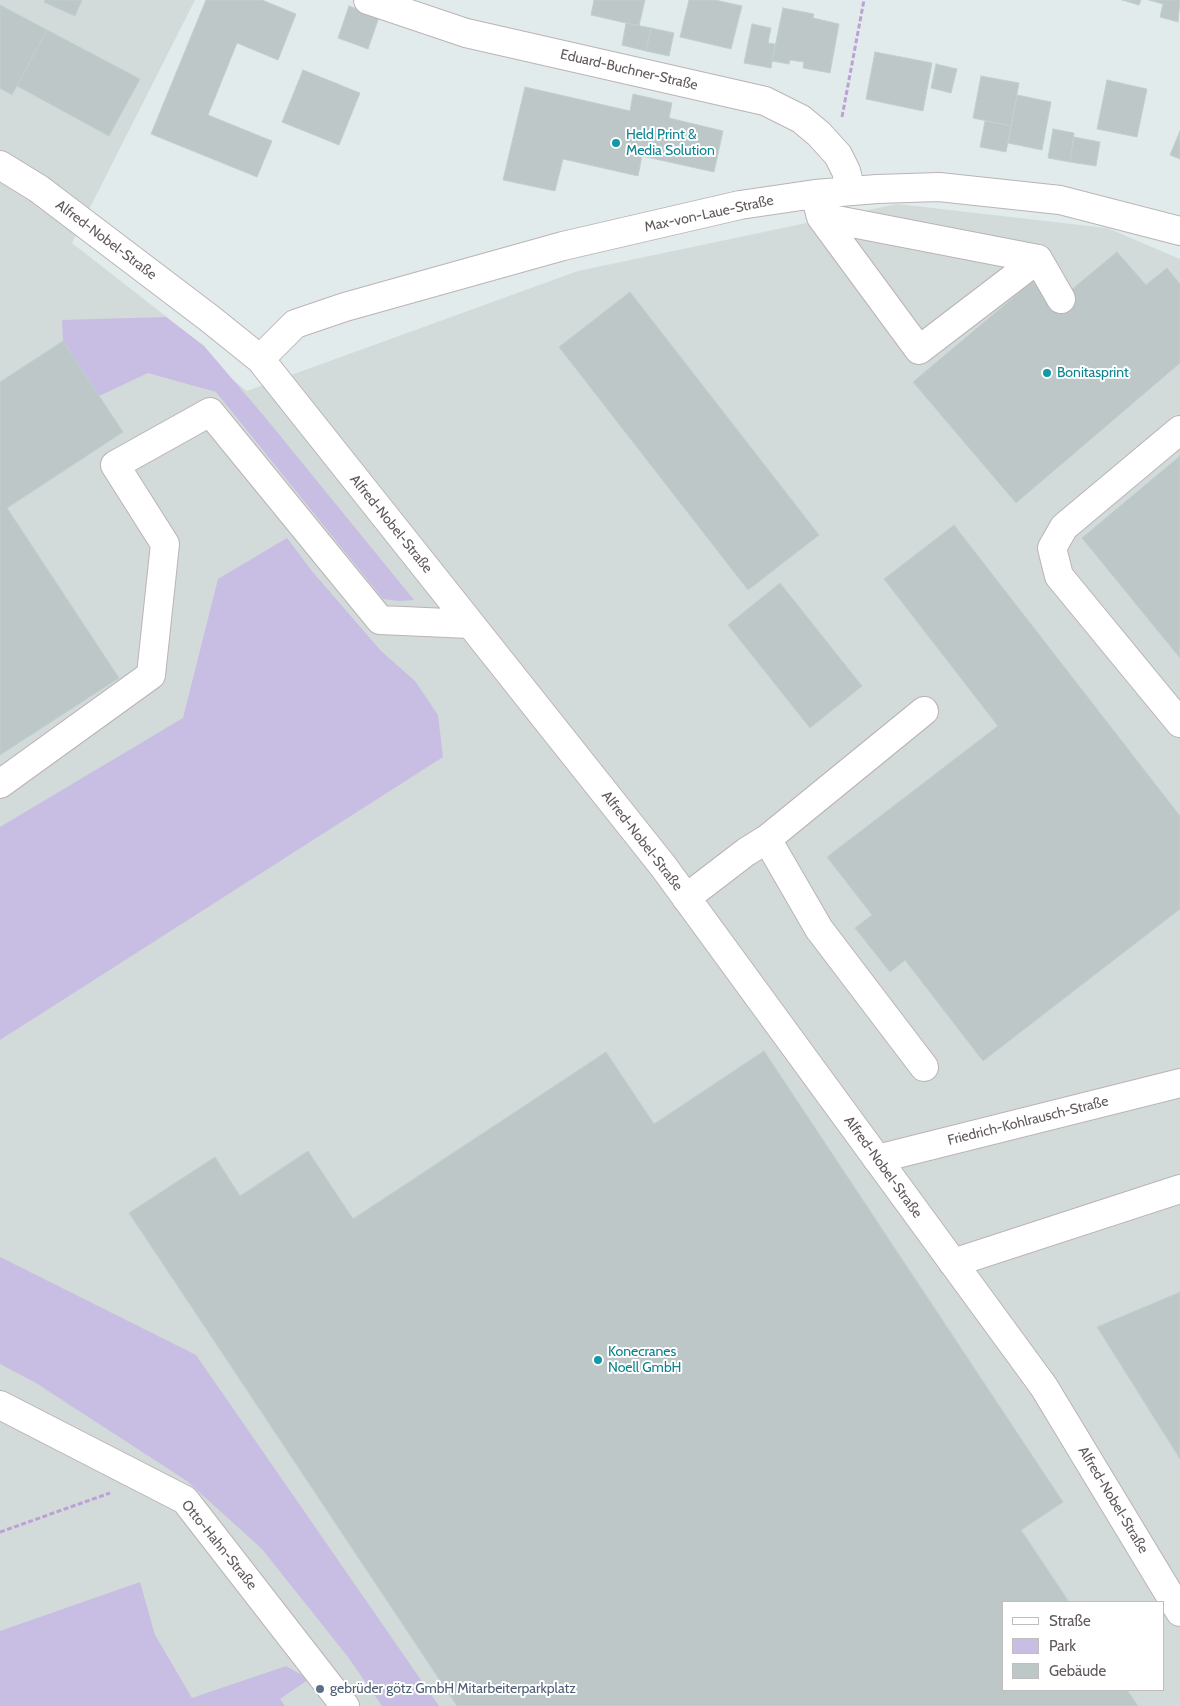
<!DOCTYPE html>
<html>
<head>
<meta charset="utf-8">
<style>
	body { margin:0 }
	#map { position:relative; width:1180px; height:1706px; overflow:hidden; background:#e1ebec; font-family:Cabin,sans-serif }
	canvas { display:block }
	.legend { position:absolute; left:1002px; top:1601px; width:162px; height:90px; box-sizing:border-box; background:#fff; border:1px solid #c0bdbd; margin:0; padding:6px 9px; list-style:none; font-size:15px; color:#61595b }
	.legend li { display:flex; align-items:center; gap:10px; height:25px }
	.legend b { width:25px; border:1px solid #c0bdbd }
</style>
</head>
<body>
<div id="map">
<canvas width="1180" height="1706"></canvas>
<ul class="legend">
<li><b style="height:6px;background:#fff"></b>Straße</li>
<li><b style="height:14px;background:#c8bde3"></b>Park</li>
<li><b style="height:14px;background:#bdc7c7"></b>Gebäude</li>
</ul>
</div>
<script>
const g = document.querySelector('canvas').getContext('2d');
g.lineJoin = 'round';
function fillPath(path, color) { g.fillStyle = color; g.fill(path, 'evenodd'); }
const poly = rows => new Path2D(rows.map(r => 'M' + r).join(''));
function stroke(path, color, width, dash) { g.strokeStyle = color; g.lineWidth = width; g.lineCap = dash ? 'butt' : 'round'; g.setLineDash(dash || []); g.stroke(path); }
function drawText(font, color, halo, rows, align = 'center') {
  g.font = font + ' Cabin,sans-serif'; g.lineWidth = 4; g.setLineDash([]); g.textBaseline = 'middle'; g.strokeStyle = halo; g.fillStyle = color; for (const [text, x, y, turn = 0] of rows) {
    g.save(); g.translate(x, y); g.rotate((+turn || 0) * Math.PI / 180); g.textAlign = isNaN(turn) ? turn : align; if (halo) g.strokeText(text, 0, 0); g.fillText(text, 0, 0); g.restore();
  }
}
const industrial = poly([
	[0,0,195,0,72,243,204,346,232,379,247,391,578,271,897,204,1107,228,1180,259,1180,1706,0,1706],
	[1004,1602,1164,1602,1164,1690,1004,1690]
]);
const green = poly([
	[166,317,204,346,264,416,414,600,399,601,383,599,216,392,148,373,99,396,63,341,62,320],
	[287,538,311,570,381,651,415,681,438,715,443,757,0,1040,0,827,183,718,218,579],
	[0,1257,196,1355,439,1706,382,1706,348,1657,262,1549,187,1481,36,1383,0,1364],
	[140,1582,155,1635,192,1698,286,1666,309,1679,280,1699,285,1706,0,1706,0,1631]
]);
const building = poly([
	[45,0,82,0,75,16,44,2,45,0],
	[206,0,262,0,296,14,278,60,237,43,208,115,272,141,257,177,151,134,206,0],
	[594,0,645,0,639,26,591,15,594,0],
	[689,0,715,0,742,6,731,49,680,37,689,0],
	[1122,0,1141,0,1139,5,1122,0],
	[1149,0,1180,0,1178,22,1160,17,1163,4,1149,0],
	[0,5,47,30,12,95,0,88,0,5],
	[349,6,379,17,368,49,338,38,349,6],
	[783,8,814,14,813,18,839,24,830,73,803,68,804,62,790,60,789,64,772,61,783,8],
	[626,23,651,28,646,51,622,45,626,23],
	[752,24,771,28,768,43,775,44,771,68,744,63,752,24],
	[651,28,674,33,669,56,646,51,651,28],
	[47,30,140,79,109,136,17,86,47,30],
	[875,52,932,63,923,111,866,99,875,52],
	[936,64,957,69,951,93,931,88,936,64],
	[303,70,360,93,339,145,282,122,303,70],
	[981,76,1019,83,1011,126,973,118,981,76],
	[1107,80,1147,89,1137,137,1097,129,1107,80],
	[525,87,630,111,633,94,672,103,669,118,723,131,714,172,642,156,638,176,563,159,555,191,503,180,525,87],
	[1017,95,1051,102,1042,150,1008,143,1017,95],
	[985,121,1011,126,1006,152,980,147,985,121],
	[1053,129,1074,133,1070,162,1048,158,1053,129],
	[1180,131,1180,159,1170,155,1180,131],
	[1074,137,1100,142,1096,166,1070,162,1074,137],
	[1117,252,1146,285,1167,268,1180,284,1180,363,1016,503,913,382,1033,281,1053,305,1117,252],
	[630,292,819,535,748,590,559,347,630,292],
	[63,341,123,432,7,508,119,678,0,755,0,382,63,341],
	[1180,456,1180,658,1082,538,1180,456],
	[954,525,1180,816,1180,909,983,1061,905,960,890,972,855,928,872,915,827,857,998,726,884,579,954,525],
	[780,583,862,686,810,728,728,625,780,583],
	[764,1051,1063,1502,1021,1530,1069,1602,1004,1602,1004,1690,1127,1690,1138,1706,457,1706,129,1213,215,1157,240,1196,308,1151,353,1219,606,1052,654,1124,764,1051],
	[1180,1292,1180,1459,1097,1327,1180,1292]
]);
const path = poly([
	[842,117,864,0],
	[0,1532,110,1493]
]);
const minor = poly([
	[368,0,466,33,765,101,801,119,819,134,838,155,846,171,851,191],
	[0,165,39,189,209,318,260,359,663,866,1044,1387,1180,1612],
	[815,194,821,217,919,350,1038,259,1061,299],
	[821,217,1038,259],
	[260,359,295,324,345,307,563,246,740,205,815,194,877,189,939,187,1060,200,1180,231],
	[1180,430,1064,527,1052,548,1059,576,1180,723],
	[0,784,151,675,165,544,115,465,210,412,380,620,470,624],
	[767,839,924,711],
	[686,898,746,852,767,839,819,929,924,1067],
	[877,1159,1180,1083],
	[953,1263,1180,1189],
	[0,1405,185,1500,345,1706]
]);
const markers = [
	[616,143,5,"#0f9aa8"],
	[1047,373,5,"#0f9aa8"],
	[598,1360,5,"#0f9aa8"],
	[320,1689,5,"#5c6f8a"]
];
const streetNames = [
	["Eduard-Buchner-Straße",629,70,13],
	["Max-von-Laue-Straße",709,214,-12],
	["Alfred-Nobel-Straße",106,240,37],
	["Alfred-Nobel-Straße",391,524,51],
	["Alfred-Nobel-Straße",642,841,52],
	["Friedrich-Kohlrausch-Straße",1028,1121,-14],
	["Alfred-Nobel-Straße",883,1167,54],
	["Alfred-Nobel-Straße",1113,1500,59],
	["Otto-Hahn-Straße",219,1545,51]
];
const cultureNames = [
	["Held Print &",626,135],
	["Media Solution",626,151],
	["Bonitasprint",1057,373],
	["Konecranes",608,1352],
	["Noell GmbH",608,1368]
];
const serviceNames = [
	["gebrüder götz GmbH Mitarbeiterparkplatz",330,1689]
];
fillPath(industrial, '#d3dada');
fillPath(green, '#c8bde3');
fillPath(building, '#bdc7c7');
stroke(building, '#bfd0d0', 1);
stroke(minor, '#bbb3b5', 30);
stroke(path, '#bda1d5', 3, [5, 2.5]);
stroke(minor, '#fff', 28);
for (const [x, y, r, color] of markers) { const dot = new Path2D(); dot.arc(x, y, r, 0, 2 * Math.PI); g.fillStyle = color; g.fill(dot); stroke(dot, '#fff', 2); }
drawText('14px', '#61595b', '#fff', streetNames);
drawText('14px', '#0d838f', '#fff', cultureNames, 'left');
drawText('14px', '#4e5e75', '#fff', serviceNames, 'left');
</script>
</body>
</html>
